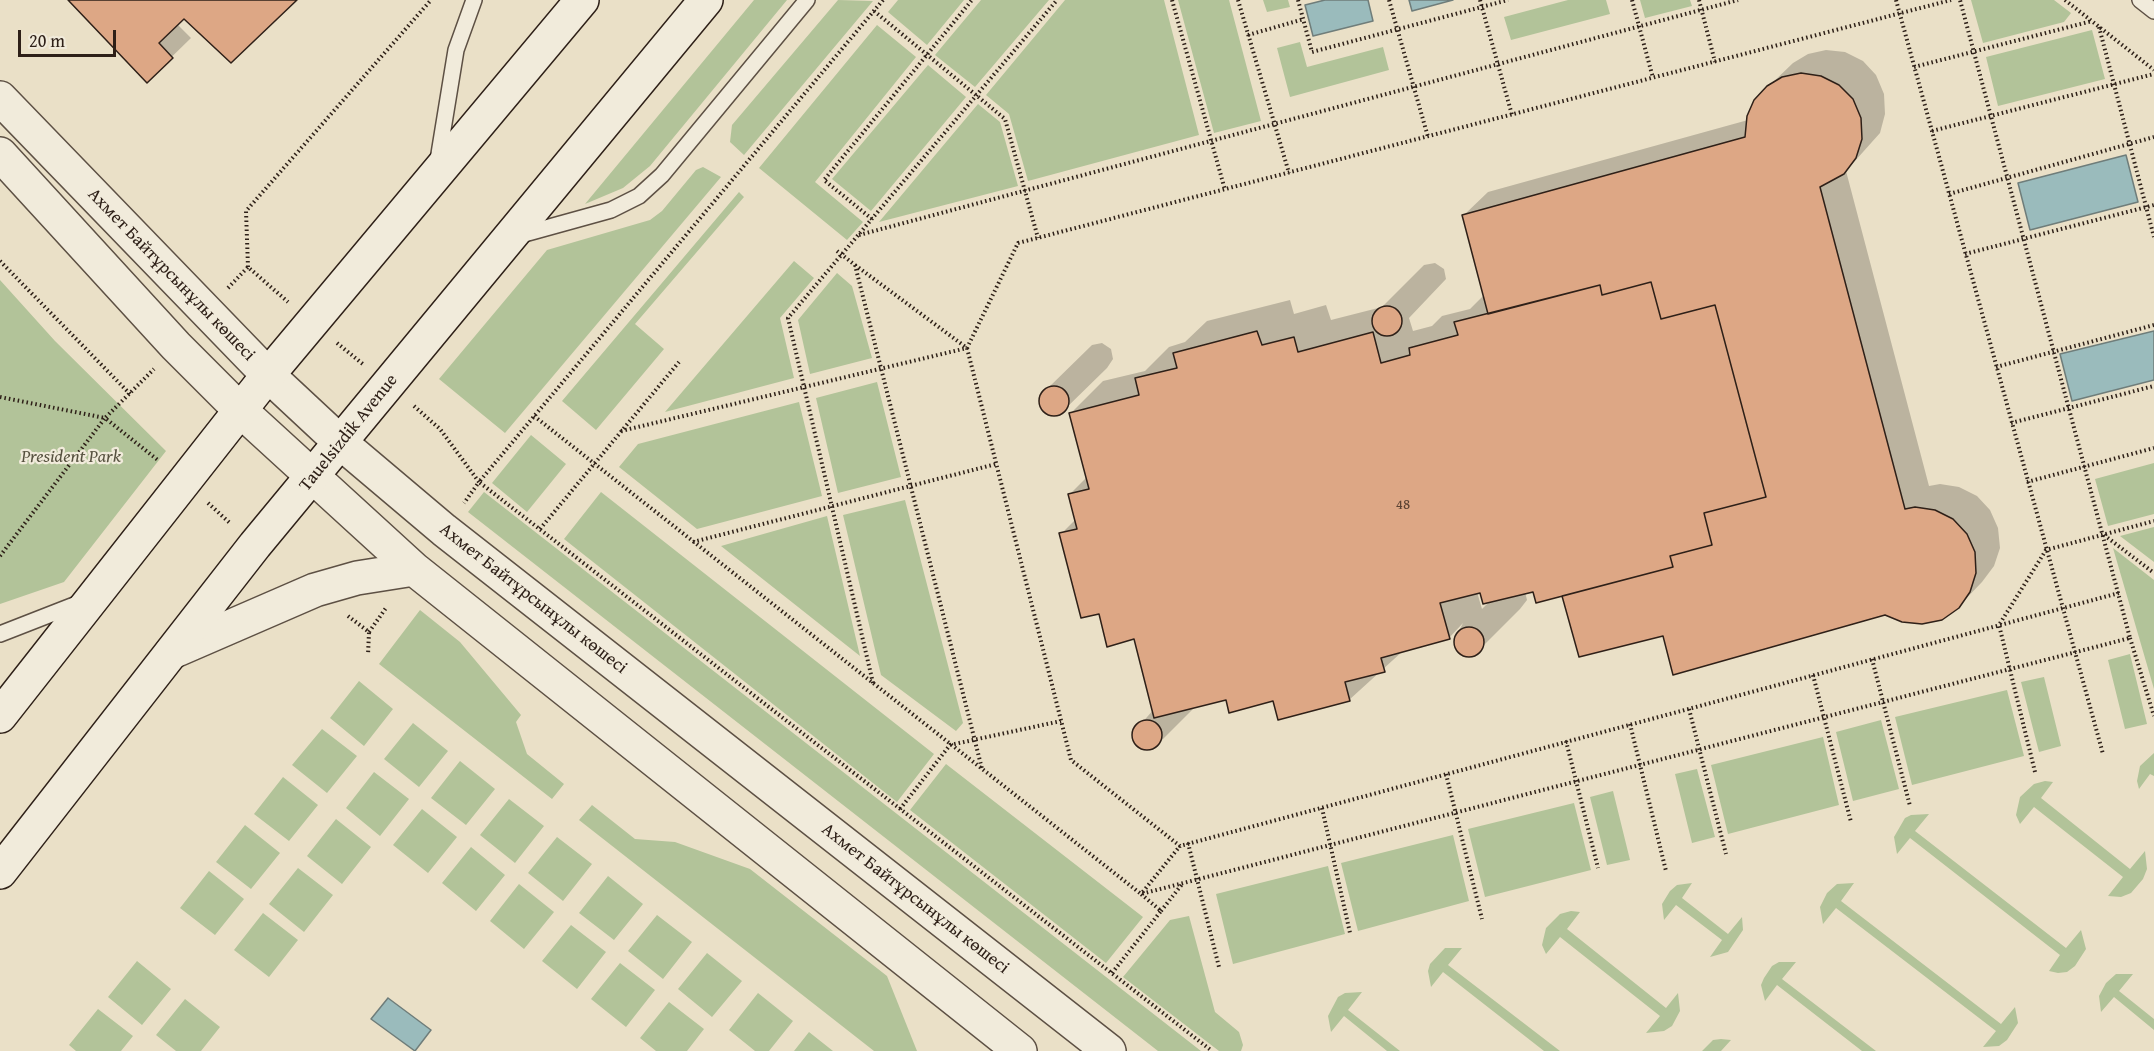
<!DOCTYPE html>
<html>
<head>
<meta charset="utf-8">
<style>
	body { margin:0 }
	#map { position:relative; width:2154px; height:1051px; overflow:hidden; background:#eae0c7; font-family:"Gentium Book Plus",serif }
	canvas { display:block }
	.scale { position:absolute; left:18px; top:30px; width:98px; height:27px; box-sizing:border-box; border:3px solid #2e2018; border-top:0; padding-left:8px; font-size:18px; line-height:21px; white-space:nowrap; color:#2e2018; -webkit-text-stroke:4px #f1ebdb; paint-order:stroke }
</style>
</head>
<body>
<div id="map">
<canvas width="2154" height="1051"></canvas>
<div class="scale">20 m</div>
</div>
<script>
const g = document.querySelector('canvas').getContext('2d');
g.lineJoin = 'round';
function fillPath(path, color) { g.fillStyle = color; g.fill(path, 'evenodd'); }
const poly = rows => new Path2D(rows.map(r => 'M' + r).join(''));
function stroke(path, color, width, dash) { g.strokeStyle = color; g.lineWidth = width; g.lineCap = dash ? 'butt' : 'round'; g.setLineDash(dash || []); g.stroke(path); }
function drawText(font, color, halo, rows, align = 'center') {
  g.font = font + ' "Gentium Book Plus",serif'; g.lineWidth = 4.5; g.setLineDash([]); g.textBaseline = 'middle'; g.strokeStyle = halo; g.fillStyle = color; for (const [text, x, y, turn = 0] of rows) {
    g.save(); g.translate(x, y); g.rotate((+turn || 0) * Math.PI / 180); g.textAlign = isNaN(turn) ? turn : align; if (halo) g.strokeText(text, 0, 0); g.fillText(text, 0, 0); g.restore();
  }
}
const green = poly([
	[754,0,787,0,650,166,623,188,585,204],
	[838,0,873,1,744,155,730,142,732,125],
	[898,0,964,0,927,45,888,12],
	[981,0,1049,0,975,87,935,55],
	[1065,0,1164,0,1199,135,1028,181,1009,114,986,95],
	[1178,0,1229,0,1261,121,1214,133],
	[1263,0,1288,0,1290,7,1267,12],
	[1568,0,1606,0,1610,14,1511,40,1504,17],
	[1640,0,1690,0,1692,6,1645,18],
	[1971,0,2054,0,2071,13,2064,22,1983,43],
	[877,25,916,57,815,182,863,222,847,240,759,168],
	[2092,30,2105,79,1998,106,1986,57],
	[1300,42,1307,67,1383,47,1389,70,1290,97,1277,48],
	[928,65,966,97,871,211,832,179],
	[978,104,1000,122,1018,186,879,222],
	[703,167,721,177,505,433,439,379,547,250,650,220,662,211,696,170],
	[739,192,744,197,635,324,664,349,596,430,562,401],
	[794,261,814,278,780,318,794,378,665,412],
	[837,273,852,286,872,358,810,374,798,320],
	[0,280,55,341,166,451,64,582,0,604],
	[877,382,901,477,838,493,816,398],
	[799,402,822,496,697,529,619,467,638,444],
	[531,435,566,464,527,512,492,483],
	[2154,463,2154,514,2108,526,2095,479],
	[484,492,1201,1051,1158,1051,468,512],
	[601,492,934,754,897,802,564,539],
	[905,500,963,723,956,731,881,675,843,515],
	[827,516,860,656,721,546],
	[2154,527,2154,562,2120,536],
	[2113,548,2154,580,2154,689],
	[420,610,460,642,521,715,516,722,527,754,564,784,552,799,379,664],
	[2130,654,2147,724,2125,729,2108,660],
	[2044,677,2061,746,2039,752,2021,682],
	[359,681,393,709,364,746,330,718],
	[2007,690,2024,756,1912,785,1895,717],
	[1881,720,1899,789,1853,801,1836,732],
	[413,723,448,751,419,787,384,759],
	[322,729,357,756,327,793,292,765],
	[1823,737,1839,805,1728,834,1711,765],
	[2154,753,2154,776,2150,774,2139,789,2137,781,2140,766],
	[460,761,495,789,466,825,431,798],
	[946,764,1143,917,1106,963,910,810],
	[1697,769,1715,837,1692,843,1675,774],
	[374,772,409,799,380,836,346,808],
	[283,777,318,805,289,841,254,814],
	[2045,781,2053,782,2041,798,2130,869,2145,851,2147,869,2143,879,2131,893,2121,897,2108,896,2123,877,2034,807,2020,824,2016,815,2020,797,2034,784],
	[1613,791,1630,860,1607,865,1590,797],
	[509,799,544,826,515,863,480,835],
	[1574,803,1591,870,1485,897,1468,829],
	[592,805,635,839,675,842,750,869,887,976,917,1051,874,1051,579,820],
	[422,809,457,837,428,873,393,845],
	[1929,814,1915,831,2066,948,2081,930,2086,949,2075,966,2067,972,2058,973,2049,971,2060,955,1910,838,1897,854,1894,837,1905,818,1911,815],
	[336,819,371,847,342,884,307,856],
	[245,825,280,853,251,889,216,862],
	[1453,835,1469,901,1358,931,1341,863],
	[557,837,592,864,563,901,528,873],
	[471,847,505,875,476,911,442,883],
	[1328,866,1345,934,1233,964,1216,894],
	[298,868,333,895,304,932,269,904],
	[209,871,244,899,215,935,180,908],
	[608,876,643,904,614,940,579,913],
	[1692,883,1682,898,1728,934,1742,917,1743,930,1728,952,1710,957,1722,940,1676,905,1664,920,1662,904,1670,891,1677,885],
	[1854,883,1841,901,2001,1024,2015,1007,2018,1023,2007,1040,1999,1046,1983,1047,1996,1031,1836,908,1823,924,1820,907,1827,893,1837,884],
	[519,884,554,912,524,949,490,921],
	[1571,911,1580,912,1567,929,1666,1008,1678,993,1680,1011,1672,1026,1664,1031,1646,1033,1660,1016,1560,937,1546,954,1542,945,1546,928,1560,914],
	[263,913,298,940,269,977,234,950],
	[657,915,692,942,663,979,628,951],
	[1189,916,1215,1012,1239,1032,1243,1045,1241,1051,1219,1051,1123,977,1170,920],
	[571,925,606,952,577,989,542,961],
	[1445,948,1462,948,1448,965,1560,1051,1544,1051,1443,972,1431,987,1428,971,1430,964],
	[707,953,742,981,712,1017,678,989],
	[137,961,171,989,142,1025,108,997],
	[1779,962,1796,962,1782,979,1876,1051,1862,1051,1777,985,1765,1001,1761,985,1764,978,1772,966],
	[620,963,655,990,626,1027,591,999],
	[2116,974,2133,974,2119,991,2154,1019,2154,1030,2114,997,2101,1012,2099,996,2106,983],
	[1362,992,1348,1010,1400,1051,1387,1051,1344,1016,1331,1032,1328,1016,1338,997,1345,993],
	[758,993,793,1021,769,1051,755,1051,729,1030],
	[185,999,220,1027,201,1051,176,1051,156,1035],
	[669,1002,704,1029,687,1051,656,1051,640,1038],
	[98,1009,133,1036,121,1051,76,1051,69,1045],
	[809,1032,833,1051,794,1051],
	[1713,1040,1721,1039,1731,1040,1721,1051,1702,1051]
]);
const water = poly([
	[1325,0,1368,0,1373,21,1313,36,1305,5,1325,0],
	[1409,0,1453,0,1412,11,1409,0],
	[2126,155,2138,202,2030,230,2018,183,2126,155],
	[2154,331,2154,380,2072,401,2060,354,2154,331],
	[388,998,431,1030,415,1051,371,1019,388,998]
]);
const shadow = poly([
	[70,0,295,0,184,17,177,24,191,38,147,81],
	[1826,50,1845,52,1863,61,1876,75,1884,94,1885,114,1880,133,1846,171,1929,486,1940,484,1959,487,1977,496,1990,510,1998,528,2000,548,1994,566,1982,582,1958,607,1665,635,1564,596,1534,590,1525,592,1527,600,1520,609,1476,653,1466,656,1457,650,1455,639,1463,623,1449,638,1404,650,1349,700,1227,698,1196,706,1155,747,1144,748,1136,742,1134,732,1154,709,1135,638,1100,612,1061,534,1076,519,1069,495,1087,477,1070,414,1103,381,1145,371,1169,347,1185,342,1207,321,1290,300,1294,314,1326,305,1331,320,1382,307,1424,265,1435,263,1444,269,1446,279,1409,318,1413,331,1432,326,1442,316,1470,309,1485,294,1464,215,1488,192,1748,120,1768,87,1793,63,1808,54],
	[1481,591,1490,601,1482,609,1477,592],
	[1102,343,1111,349,1113,359,1107,368,1062,412,1052,414,1043,409,1041,398,1047,389,1092,345]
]);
const building = poly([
	[68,0,297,0,231,63,184,19,159,43,173,58,147,83,68,0],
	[1801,73,1821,76,1839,85,1853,99,1861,118,1862,139,1856,158,1844,174,1820,187,1905,509,1915,507,1935,510,1953,519,1967,534,1975,552,1976,573,1970,592,1959,608,1942,620,1922,624,1902,622,1885,615,1673,675,1663,636,1579,657,1562,596,1673,567,1670,556,1712,545,1704,513,1766,497,1715,305,1661,319,1651,282,1602,295,1600,285,1488,314,1462,215,1745,137,1747,116,1754,100,1767,86,1782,77,1801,73],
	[1651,282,1661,319,1715,305,1766,497,1704,513,1712,545,1670,556,1673,567,1536,603,1533,592,1483,604,1480,593,1440,603,1450,639,1381,658,1385,672,1345,682,1350,701,1278,720,1273,701,1229,713,1226,700,1154,718,1134,639,1107,647,1099,614,1081,618,1059,533,1077,529,1068,494,1089,489,1069,413,1139,395,1135,378,1177,368,1173,353,1257,331,1262,345,1294,337,1298,352,1373,332,1381,363,1410,355,1409,348,1458,335,1454,322,1600,285,1602,295,1651,282],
	'1372 321a15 15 0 1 1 30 0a15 15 0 1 1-30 0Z',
	'1039 401a15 15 0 1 1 30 0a15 15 0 1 1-30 0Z',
	'1454 642a15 15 0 1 1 30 0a15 15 0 1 1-30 0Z',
	'1132 735a15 15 0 1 1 30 0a15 15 0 1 1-30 0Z'
]);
const path = poly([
	[883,0,479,482,1212,1051],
	[1172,0,1225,190],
	[1238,0,1289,173],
	[1298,0,1312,52,1508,0],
	[1389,0,1428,137],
	[1480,0,1512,115],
	[1632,0,1653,78],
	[1699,0,1715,62],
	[1896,0,2103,754],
	[2065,0,2154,70],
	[874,11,1005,119,1038,238],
	[2099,27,2154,237],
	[1248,35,1304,19],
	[1914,67,2092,21],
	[1932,131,2154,74],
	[1949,194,2154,137],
	[872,219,824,180,972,0],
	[859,235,1738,0],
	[837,251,855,265,982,769],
	[1965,254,2154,205],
	[0,261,131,395],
	[855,265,967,348,1071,760,1180,846,2119,593],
	[248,267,246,211,431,0],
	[228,288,248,267,288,302],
	[337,343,364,365],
	[1996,367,2154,325],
	[0,397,105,418,154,369],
	[414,406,440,429,479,482,464,503],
	[534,416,1141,894,2130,638,1960,0],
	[2011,423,2154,386],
	[621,431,967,348,1018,243,1951,0],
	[2027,482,2154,448],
	[208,503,231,524],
	[540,529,679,362],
	[2104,535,2154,573],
	[693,542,996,464],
	[0,556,105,418,159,461],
	[348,616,369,632,368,655],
	[369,632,386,608],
	[2130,638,2154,716],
	[1872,659,1910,806],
	[1813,675,1851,822],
	[873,683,788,318,1057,0],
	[1689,709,1726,854],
	[1630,724,1666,871],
	[1566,741,1598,868],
	[2035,772,1999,625,2046,550,2154,521],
	[1446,774,1482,919],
	[1322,808,1350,933],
	[900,809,950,745,1061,721],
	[1188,843,1219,967],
	[1161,911,1183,883],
	[1112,973,1161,911,1141,894,1180,846]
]);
const service = poly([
	[2140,0,2154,11],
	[438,160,456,50,474,0],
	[517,236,611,210,639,196,662,175,807,0],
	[0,634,82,602]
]);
const tertiary = poly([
	[0,98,268,375,341,443,444,530,1109,1051],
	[0,154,176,346,240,410,414,569,1020,1051],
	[172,652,315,590,357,578,414,569]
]);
const secondary = poly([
	[0,716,268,375,582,0],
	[0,872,255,545,706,0]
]);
const numberNames = [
	["48",1403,505]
];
const streetNames = [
	["Ахмет Байтұрсынұлы көшесі",171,275,46],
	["Tauelsizdik Avenue",349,433,-51],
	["Ахмет Байтұрсынұлы көшесі",533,599,38],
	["Ахмет Байтұрсынұлы көшесі",915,899,38]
];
const parkNames = [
	["President Park",71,457]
];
fillPath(green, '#b2c399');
fillPath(water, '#9abbbc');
stroke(water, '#6f7d7a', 1.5);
fillPath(shadow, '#0003');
fillPath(building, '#dda785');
stroke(building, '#2e2018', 1.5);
stroke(service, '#5d5044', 18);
stroke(tertiary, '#5d5044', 36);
stroke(secondary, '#2e2018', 36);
stroke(path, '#2e2018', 4, [1.5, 3]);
stroke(service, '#f1ebdb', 15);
stroke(tertiary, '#f1ebdb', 33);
stroke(secondary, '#f1ebdb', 33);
drawText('15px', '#5a4233', null, numberNames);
drawText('18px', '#2e2018', '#f1ebdb', streetNames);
drawText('italic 18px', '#56513f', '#f1ebdb', parkNames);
</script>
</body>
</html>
